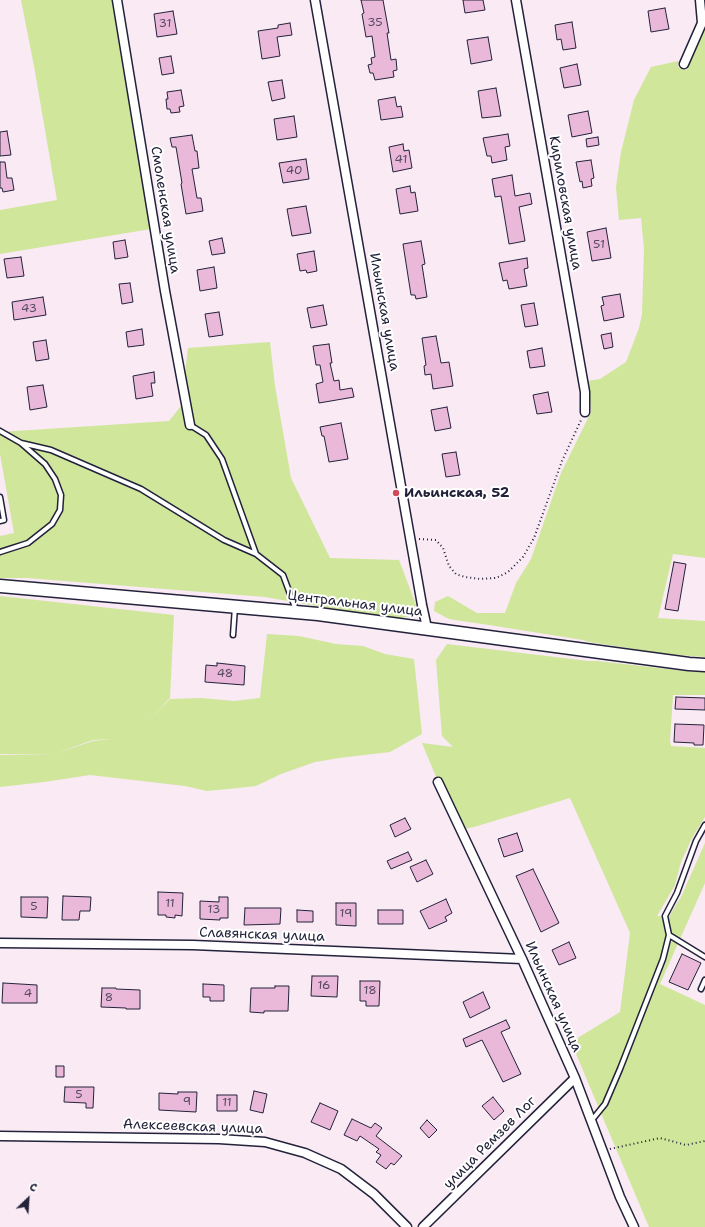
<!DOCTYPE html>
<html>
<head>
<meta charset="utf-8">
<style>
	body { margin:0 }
	#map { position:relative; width:705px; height:1227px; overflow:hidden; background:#f9eaf4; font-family:"Shantell Sans",sans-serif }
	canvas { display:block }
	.north { position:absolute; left:8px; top:1179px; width:40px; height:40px; -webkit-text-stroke:3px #fff; paint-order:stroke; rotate:25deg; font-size:11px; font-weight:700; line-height:16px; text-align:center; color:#22223b }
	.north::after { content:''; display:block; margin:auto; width:14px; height:18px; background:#22223b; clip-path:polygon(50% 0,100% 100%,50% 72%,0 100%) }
</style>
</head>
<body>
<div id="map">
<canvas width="705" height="1227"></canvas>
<div class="north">С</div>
</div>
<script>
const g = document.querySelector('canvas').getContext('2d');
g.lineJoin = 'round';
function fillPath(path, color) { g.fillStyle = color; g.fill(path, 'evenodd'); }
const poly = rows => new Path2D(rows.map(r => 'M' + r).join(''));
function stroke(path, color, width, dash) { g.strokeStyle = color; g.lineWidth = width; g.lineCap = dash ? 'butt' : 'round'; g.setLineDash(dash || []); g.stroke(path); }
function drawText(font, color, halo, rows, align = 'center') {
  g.font = font + ' "Shantell Sans",sans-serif'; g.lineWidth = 4; g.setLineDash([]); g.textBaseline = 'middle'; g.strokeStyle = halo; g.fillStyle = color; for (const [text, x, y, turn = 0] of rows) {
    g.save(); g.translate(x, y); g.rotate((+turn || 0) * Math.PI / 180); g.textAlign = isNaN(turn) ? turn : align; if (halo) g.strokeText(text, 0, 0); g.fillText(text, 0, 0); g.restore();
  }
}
const green = poly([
	[21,0,112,0,151,229,0,254,0,210,57,200,34,66],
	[705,28,705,558,673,554,658,618,705,621,705,657,666,654,589,642,583,640,489,625,449,619,434,611,435,602,448,596,477,613,505,613,516,583,531,559,561,473,591,412,588,381,600,379,626,362,639,328,642,314,644,249,641,218,619,220,616,187,621,152,634,100,651,67,678,61,678,67,687,70],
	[270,342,275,386,291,478,330,558,399,560,416,605,409,616,396,620,265,597,27,578,0,578,0,536,14,533,0,454,0,432,169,421,181,406,188,348],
	[0,596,174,615,170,698,149,720,127,735,113,738,127,735,149,720,170,699,201,698,234,701,260,698,267,634,299,636,336,644,363,646,385,654,414,659,422,734,390,752,339,758,315,762,281,774,256,786,238,788,207,791,185,786,90,775,44,782,0,787,0,755,54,754,93,741,110,739,93,740,54,754,0,754],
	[447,644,588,661,597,661,694,672,705,672,705,695,673,695,670,741,671,746,705,748,705,817,692,838,681,862,675,885,657,916,669,917,681,896,678,904,705,843,705,883,660,984,705,1005,705,1227,649,1227,571,1042,620,1012,630,933,570,798,474,827,458,830,422,743,453,747,442,736,436,660]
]);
const building = poly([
	[361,0,383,0,389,33,387,33,391,60,396,59,397,70,393,71,394,77,375,80,373,73,370,73,368,65,372,64,371,58,375,57,372,36,366,37,362,14,364,13,361,0],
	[463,0,483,0,485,10,465,13,463,0],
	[665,8,669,29,651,32,648,11,665,8],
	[173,11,177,34,157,37,154,14,173,11],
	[572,22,576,48,563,50,561,39,557,40,555,25,572,22],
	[290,23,292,35,277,37,280,56,262,59,258,31,278,28,278,25,290,23],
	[488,37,492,60,471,64,467,40,488,37],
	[171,56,174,73,162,75,159,58,171,56],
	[577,64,581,85,564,88,560,68,577,64],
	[282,80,285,98,272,101,268,82,282,80],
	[496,88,501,116,482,118,478,91,496,88],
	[181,90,184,106,179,107,180,112,171,113,170,109,167,109,166,99,168,99,167,92,181,90],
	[395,97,397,107,401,106,403,117,381,120,378,100,395,97],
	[588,111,592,133,572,137,568,115,588,111],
	[294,116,297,137,277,140,274,119,294,116],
	[7,131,11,155,0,156,0,132,7,131],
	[508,134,510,146,505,147,507,160,492,163,491,156,487,156,483,138,508,134],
	[192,135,195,151,197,151,199,168,192,169,197,198,201,198,203,211,186,214,181,184,182,183,176,147,172,147,170,138,192,135],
	[598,137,599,145,587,147,586,139,598,137],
	[403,144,404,151,409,150,412,168,393,172,389,147,403,144],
	[306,159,309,179,283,183,279,163,306,159],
	[591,160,594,178,591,179,592,186,583,188,582,181,580,182,576,162,591,160],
	[0,162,5,162,7,178,12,178,14,190,3,192,2,188,0,188,0,162],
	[512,175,515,196,530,193,532,204,519,207,525,241,509,244,501,196,495,197,492,179,512,175],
	[410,186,411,193,415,192,418,211,400,214,396,189,410,186],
	[306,206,311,233,292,236,287,209,306,206],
	[606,228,611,258,592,261,587,232,606,228],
	[222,238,225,253,212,255,209,241,222,238],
	[125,240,128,257,115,259,113,242,125,240],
	[421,241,425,264,422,265,427,297,416,299,415,295,411,295,403,244,421,241],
	[314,251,317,271,307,273,306,270,300,271,297,254,314,251],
	[21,257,24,276,7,278,4,259,21,257],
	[527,258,528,268,524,269,527,286,509,289,507,280,503,281,499,263,527,258],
	[214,267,217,288,200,291,197,270,214,267],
	[130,283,133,302,122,304,119,284,130,283],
	[620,294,624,317,604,321,601,306,604,305,602,297,620,294],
	[43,297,46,315,14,320,12,302,43,297],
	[534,303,538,325,525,327,521,305,534,303],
	[323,305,327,325,311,328,307,308,323,305],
	[219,312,223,335,209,337,205,314,219,312],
	[142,329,144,345,128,347,126,332,142,329],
	[611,333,613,347,604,349,601,335,611,333],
	[436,336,441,363,449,362,453,386,433,389,431,374,425,375,424,366,426,365,422,338,436,336],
	[46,340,49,359,36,361,33,342,46,340],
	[329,344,332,363,330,363,334,381,339,380,340,390,352,388,354,397,319,403,316,384,323,382,320,365,316,365,313,346,329,344],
	[542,348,545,366,530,368,527,351,542,348],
	[154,372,155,383,151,383,153,396,136,399,133,376,154,372],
	[43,385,47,407,30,410,27,387,43,385],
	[548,392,552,412,537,414,533,395,548,392],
	[447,407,451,428,435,431,431,410,447,407],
	[341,423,348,459,329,462,324,436,322,436,320,427,341,423],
	[456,452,460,475,446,477,442,454,456,452],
	[674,562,686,564,678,611,665,609,674,562],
	[217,663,245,666,244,685,205,682,206,665,217,666,217,663],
	[676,697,705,698,705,710,675,709,676,697],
	[675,724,704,725,703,745,694,745,694,743,674,742,675,724],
	[405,818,411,829,395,837,390,825,405,818],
	[517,833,523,851,504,857,498,839,517,833],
	[408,852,412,860,391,869,387,861,408,852],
	[426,860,433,874,417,882,410,867,426,860],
	[533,869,559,923,541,932,516,876,533,869],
	[158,892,183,893,182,916,175,915,175,918,166,917,166,915,158,915,158,892],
	[63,896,91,897,90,911,80,911,79,920,62,920,63,896],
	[21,897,48,897,47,918,21,917,21,897],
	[219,897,228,897,228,918,220,918,220,920,200,919,200,901,219,902,219,897],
	[446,899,452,913,445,917,447,921,429,929,420,911,446,899],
	[336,903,356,903,356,926,336,925,336,903],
	[245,908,281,908,280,924,244,925,245,908],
	[297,910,313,911,313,922,297,922,297,910],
	[378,910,403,910,403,924,378,924,378,910],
	[569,942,576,958,559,965,552,950,569,942],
	[682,954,701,963,688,990,669,982,682,954],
	[312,976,338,976,337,997,311,996,312,976],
	[360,981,380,981,379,1006,366,1006,366,1001,360,1001,360,981],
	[3,983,37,985,37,1003,2,1003,3,983],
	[203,984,224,985,224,1001,210,1001,210,997,203,997,203,984],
	[275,986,289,986,288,1011,264,1011,264,1013,250,1012,251,988,275,988,275,986],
	[102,988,116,988,116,989,140,990,140,1009,126,1009,126,1008,101,1007,102,988],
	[483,992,490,1008,470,1018,463,1002,483,992],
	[506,1020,510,1028,501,1032,521,1074,503,1082,482,1040,466,1047,463,1039,506,1020],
	[56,1066,64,1066,64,1077,56,1077,56,1066],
	[65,1087,94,1087,93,1108,86,1108,86,1103,64,1102,65,1087],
	[254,1091,267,1094,263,1113,250,1110,254,1091],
	[178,1092,197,1092,196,1112,159,1110,159,1093,178,1094,178,1092],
	[217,1095,237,1095,237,1111,217,1111,217,1095],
	[493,1097,504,1111,494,1120,482,1106,493,1097],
	[320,1103,338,1111,330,1130,311,1122,320,1103],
	[352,1119,371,1128,375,1123,382,1128,376,1136,402,1156,394,1165,391,1163,386,1169,376,1162,381,1155,376,1152,379,1149,360,1136,357,1141,344,1135,352,1119],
	[427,1120,437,1130,429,1138,420,1128,427,1120]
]);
const path = poly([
	[419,539,436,540,443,548,449,566,456,574,465,577,480,579,496,578,508,572,523,557,534,538,562,461,581,420],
	[610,1149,660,1138,686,1145,705,1141]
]);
const lane = poly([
	[190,425,206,435,222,459,256,554,283,575,296,610],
	[0,431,21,443,45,464,55,479,61,495,60,510,52,524,28,543,0,552],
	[21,443,51,450,141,489,224,540,256,554],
	[0,497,4,520,0,521],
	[233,635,235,607],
	[705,825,696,841,677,893,665,916,669,935,705,957],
	[701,989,705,980],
	[592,1120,605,1104,620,1069,663,959,669,935]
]);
const street = poly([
	[117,0,165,291,190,425],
	[315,0,422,605,427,628],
	[516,0,585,392,585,412],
	[684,64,702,23,700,0],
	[438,782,522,959,575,1078,620,1197,634,1227],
	[0,943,193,945,522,959],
	[0,1136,219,1139,265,1142,305,1153,341,1169,374,1194,407,1227],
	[423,1227,575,1078]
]);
const secondary = poly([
	[0,586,318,614,689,664,705,665]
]);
const markers = [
	[396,493,4,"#d1495b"]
];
const numberNames = [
	["35",375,23],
	["31",165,24],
	["41",401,160],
	["40",294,171],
	["51",599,245],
	["43",29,309],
	["48",225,674],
	["11",170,904],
	["5",34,907],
	["13",214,910],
	["19",346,914],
	["16",324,986],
	["18",370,991],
	["4",28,994],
	["8",109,998],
	["5",79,1095],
	["9",187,1102],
	["11",227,1103]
];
const streetNames = [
	["Кириловская улица",565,203,80],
	["Смоленская улица",165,210,81],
	["Ильинская улица",384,312,80],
	["Центральная улица",355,604,7],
	["Славянская улица",262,935,2],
	["Ильинская улица",553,997,66],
	["Алексеевская улица",193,1127,2],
	["улица Ремзев Лог",490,1143,-45]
];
const poiNames = [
	["Ильинская, 52",404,493]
];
fillPath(green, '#cfe69b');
fillPath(building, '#eab9d9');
stroke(building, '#22223b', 1);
stroke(lane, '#22223b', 7);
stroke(street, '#22223b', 11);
stroke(secondary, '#22223b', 15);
stroke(path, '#22223b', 2, [1, 3]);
stroke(lane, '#fff', 4);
stroke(street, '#fff', 8);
stroke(secondary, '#fff', 12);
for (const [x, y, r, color] of markers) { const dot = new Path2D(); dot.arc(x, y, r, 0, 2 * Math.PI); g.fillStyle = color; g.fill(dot); stroke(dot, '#fff', 1.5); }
drawText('12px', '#544862', null, numberNames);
drawText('14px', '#22223b', '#fff', streetNames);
drawText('bold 14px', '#22223b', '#fff', poiNames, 'left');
</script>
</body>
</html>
